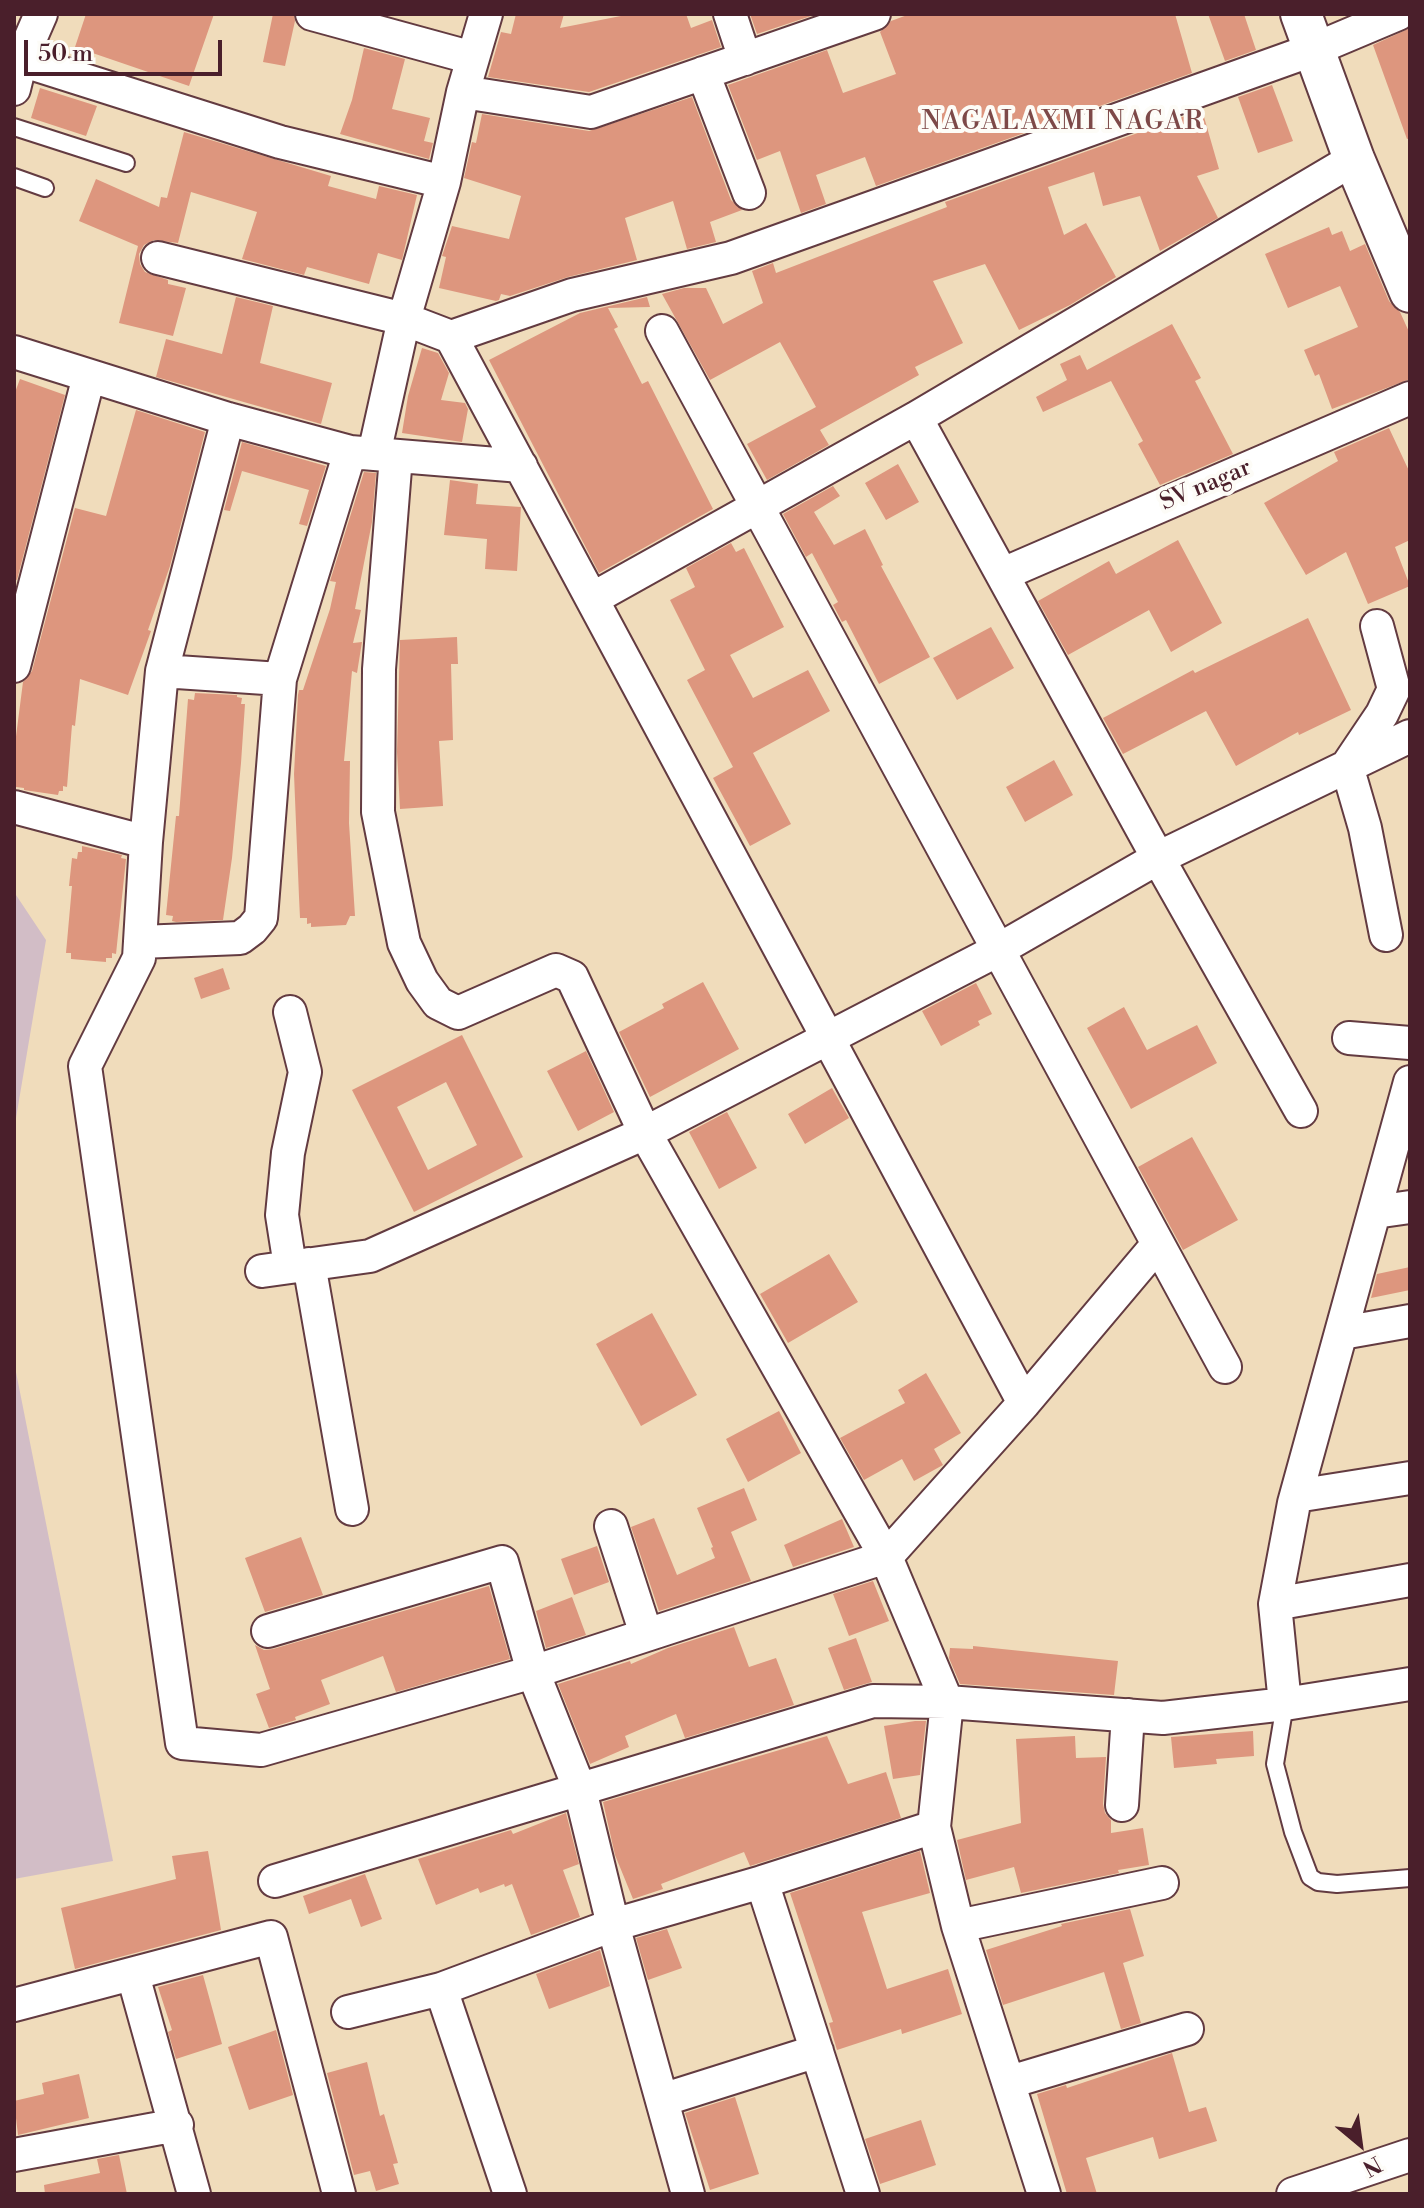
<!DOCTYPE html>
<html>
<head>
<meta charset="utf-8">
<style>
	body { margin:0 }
	#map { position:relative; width:1424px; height:2208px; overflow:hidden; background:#f0dcbb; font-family:"Libre Bodoni",serif }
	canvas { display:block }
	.frame { position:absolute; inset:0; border:16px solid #4a1f2b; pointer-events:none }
	.north { position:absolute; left:1320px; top:2104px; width:80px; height:80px; -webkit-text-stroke:6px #fdfcf7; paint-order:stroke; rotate:151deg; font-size:22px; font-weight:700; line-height:32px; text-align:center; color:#4a1f2b }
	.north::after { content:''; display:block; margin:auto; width:28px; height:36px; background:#4a1f2b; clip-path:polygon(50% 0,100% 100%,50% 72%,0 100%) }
	.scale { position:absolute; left:24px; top:40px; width:198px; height:36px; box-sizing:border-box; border:4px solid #4a1f2b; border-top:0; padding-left:10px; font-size:24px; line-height:28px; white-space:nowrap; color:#4a1f2b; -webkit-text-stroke:6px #fdfcf7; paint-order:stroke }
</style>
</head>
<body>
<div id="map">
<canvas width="1424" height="2208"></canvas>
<div class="frame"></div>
<div class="north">N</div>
<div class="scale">50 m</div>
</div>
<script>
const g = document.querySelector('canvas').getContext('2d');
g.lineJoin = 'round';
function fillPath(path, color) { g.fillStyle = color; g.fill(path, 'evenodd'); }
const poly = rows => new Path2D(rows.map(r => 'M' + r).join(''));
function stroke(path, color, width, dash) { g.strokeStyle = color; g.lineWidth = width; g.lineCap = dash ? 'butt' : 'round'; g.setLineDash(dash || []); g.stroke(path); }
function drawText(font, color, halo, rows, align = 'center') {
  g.font = font + ' "Libre Bodoni",serif'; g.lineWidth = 8; g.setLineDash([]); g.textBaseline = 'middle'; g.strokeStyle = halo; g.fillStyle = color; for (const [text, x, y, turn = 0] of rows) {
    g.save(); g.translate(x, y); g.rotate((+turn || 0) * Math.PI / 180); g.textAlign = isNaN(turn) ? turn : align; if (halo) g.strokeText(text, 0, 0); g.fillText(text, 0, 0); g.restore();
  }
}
const industrial = poly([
	[14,892,46,940,14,1130],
	[14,1362,113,1861,14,1879]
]);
const building = poly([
	[86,14,214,14,189,86,75,47],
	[273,14,294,14,295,21,285,66,263,62],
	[516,14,564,14,560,28,631,14,686,14,691,28,712,20,721,47,589,92,488,77,501,32,511,34],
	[750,14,814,14,814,15,757,34],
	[910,14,1175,14,1192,73,876,186,865,157,816,175,826,204,801,213,780,151,757,160,728,85,827,50,843,93,896,74,880,32,891,21],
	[1208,14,1244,14,1256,50,1225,61],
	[1410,28,1410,138,1407,139,1373,45],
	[364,48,405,59,392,109,430,118,424,141,433,143,429,159,340,134,352,100],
	[1272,85,1293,141,1258,153,1238,97],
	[40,88,97,106,86,136,31,118],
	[692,97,731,200,742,210,710,222,716,242,687,249,673,201,625,218,637,260,568,277,510,296,501,294,499,300,496,301,439,288,446,257,442,256,452,226,509,239,521,196,464,178,472,142,476,143,482,114,589,131],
	[1202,110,1219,169,1197,176,1218,218,1160,251,1140,196,1103,206,1094,172,1048,187,1064,235,1086,223,1116,277,1070,305,1019,330,985,264,933,281,963,343,915,367,919,375,820,430,829,445,767,480,747,444,816,407,780,342,710,380,662,294,684,288,706,288,723,324,763,303,752,271,773,263,776,273,947,207,945,202],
	[184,132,331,176,328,186,376,199,379,186,417,195,402,260,378,253,369,284,307,267,304,275,242,259,257,212,191,192,178,243,154,240,144,245,139,254,140,264,145,272,168,280,168,284,186,288,173,336,119,323,138,246,79,221,96,179,159,207,161,197,167,198],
	[1329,227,1332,235,1342,231,1350,251,1365,244,1389,301,1400,312,1410,334,1410,379,1332,409,1319,374,1315,376,1304,350,1358,327,1340,286,1288,308,1265,254],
	[236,297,273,306,260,363,332,383,321,424,156,377,166,339,222,354],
	[647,297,650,307,608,308,618,327,614,329,642,384,648,381,713,509,599,573,489,360,580,313],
	[1172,324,1201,378,1195,381,1233,454,1160,485,1138,444,1143,441,1111,381,1043,412,1036,397,1067,380,1060,364,1080,355,1087,370],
	[422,348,438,353,449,373,441,400,465,403,468,409,462,442,402,433,408,396],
	[20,379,65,395,17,580,14,579,14,395],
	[136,410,205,432,170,566,148,630,151,631,128,695,80,679,75,726,72,725,67,787,63,786,63,791,59,791,58,795,24,790,24,788,16,787,16,781,14,781,14,752,23,682,32,671,75,508,106,516],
	[1389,428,1410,473,1410,540,1395,547,1410,586,1368,604,1346,552,1306,575,1264,503,1338,461,1334,452],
	[242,442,326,466,307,526,299,524,309,490,242,471,230,511,224,510],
	[898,464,919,502,886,520,865,483],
	[364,472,376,473,372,522,355,609,361,610,353,643,362,642,357,673,352,671,344,761,350,761,349,823,355,916,350,916,346,925,311,927,311,923,307,924,307,918,300,918,299,897,294,774,298,695,299,690,303,690,330,609,336,582,330,581],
	[450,480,478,484,476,504,521,507,517,571,485,569,487,539,444,535],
	[833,486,840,496,814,512,834,545,865,529,883,565,881,566,930,657,879,684,846,620,842,622,833,605,838,602,812,553,806,557,783,514],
	[1178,540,1222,623,1171,652,1149,610,1068,655,1038,601,1109,561,1116,574],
	[731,543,736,552,744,548,784,627,730,655,753,698,808,670,830,711,753,753,791,824,750,846,713,778,733,767,687,680,705,670,670,600,695,587,686,568],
	[1308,618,1351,710,1299,735,1298,732,1236,766,1206,711,1123,754,1103,718,1193,670,1195,673],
	[991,627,1014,668,957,700,933,658],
	[457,637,458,664,451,664,453,740,439,741,443,806,400,809,397,752,400,640],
	[195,693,237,695,237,697,242,698,241,704,245,704,241,763,232,858,223,920,176,922,172,921,173,916,166,915,176,816,179,816,188,699,194,700],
	[1054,760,1073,795,1025,822,1006,787],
	[82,846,122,855,121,858,126,859,116,954,112,953,112,958,106,958,106,962,71,959,71,953,66,953,72,886,69,886,72,858,77,859,78,852,82,852],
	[223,968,230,989,201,999,194,978],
	[703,982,739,1049,650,1097,619,1032,664,1008,662,1004],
	[976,983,992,1014,978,1021,980,1025,941,1046,922,1011],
	[1124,1007,1147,1050,1197,1025,1217,1063,1131,1109,1087,1028],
	[462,1035,523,1157,414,1212,352,1090],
	[446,1082,477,1145,428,1170,397,1107],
	[586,1051,614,1112,578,1131,547,1071],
	[832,1088,849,1118,805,1144,788,1114],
	[727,1112,757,1168,719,1189,689,1132],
	[1192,1137,1238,1220,1183,1250,1138,1167],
	[829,1254,858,1302,788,1343,760,1294],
	[1410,1267,1410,1290,1371,1298,1377,1274],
	[652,1313,697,1395,641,1426,596,1344],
	[926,1373,961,1433,934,1449,943,1465,914,1481,902,1459,864,1480,840,1438,905,1403,898,1390],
	[779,1411,801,1453,748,1482,726,1439],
	[744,1488,757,1520,731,1532,751,1581,659,1611,631,1527,654,1518,677,1575,715,1558,711,1548,713,1547,697,1508],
	[842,1519,854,1547,793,1567,784,1545],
	[301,1537,323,1595,265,1612,245,1558],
	[597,1546,609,1582,574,1595,561,1559],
	[873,1581,889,1621,849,1636,833,1594],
	[489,1586,510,1659,396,1692,383,1656,321,1680,330,1704,295,1717,296,1720,269,1728,256,1694,270,1689,255,1645,264,1650,273,1649],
	[572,1597,586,1635,546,1648,536,1611],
	[734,1627,749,1667,776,1658,794,1705,685,1738,676,1714,625,1736,629,1747,590,1764,558,1684,630,1661,631,1664,668,1648],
	[856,1638,872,1682,844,1690,828,1648],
	[973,1646,1118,1661,1114,1695,960,1684,949,1658,950,1648,973,1649],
	[915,1721,926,1721,920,1775,893,1779,884,1726],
	[1253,1731,1254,1756,1216,1759,1217,1764,1174,1768,1171,1737],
	[827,1736,848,1784,886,1772,901,1818,750,1866,744,1852,661,1884,663,1889,633,1899,615,1855,603,1802],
	[1075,1736,1076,1758,1106,1757,1103,1804,1105,1813,1111,1820,1111,1833,1143,1828,1149,1865,1118,1870,1119,1873,1021,1893,1014,1867,966,1880,957,1840,1021,1823,1016,1739],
	[566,1813,579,1864,563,1870,580,1917,531,1935,512,1884,505,1887,504,1884,480,1893,478,1888,436,1905,418,1859,511,1830,513,1834],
	[208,1851,221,1930,75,1969,61,1908,176,1879,172,1856],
	[920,1851,930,1893,862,1912,887,1989,948,1969,962,2014,902,2034,901,2029,837,2050,829,2023,833,2022,790,1893],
	[365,1874,382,1919,361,1927,351,1899,309,1914,303,1896],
	[1130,1909,1144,1956,1123,1963,1141,2023,1121,2029,1104,1972,1003,2005,986,1950,1062,1926,1061,1924],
	[667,1929,682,1968,648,1980,636,1938],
	[600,1950,610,1986,549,2009,536,1974],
	[203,1975,222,2044,176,2059,168,2032,172,2030,158,1987],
	[276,2030,293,2095,249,2110,228,2047],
	[1172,2053,1189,2112,1206,2107,1217,2141,1159,2159,1153,2137,1086,2158,1097,2194,1067,2194,1037,2094,1066,2085,1067,2088],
	[367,2062,380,2116,384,2114,398,2163,393,2164,399,2184,376,2191,370,2171,354,2175,327,2073],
	[79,2074,89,2118,18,2135,14,2101,44,2094,42,2083],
	[735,2097,759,2174,710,2190,685,2113],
	[921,2120,936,2165,880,2184,865,2139],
	[119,2155,127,2194,45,2194,44,2185,100,2173,97,2159]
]);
const service = poly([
	[14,127,126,163],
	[14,177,45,188],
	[1285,1704,1275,1764,1293,1832,1310,1877,1318,1882,1337,1884,1410,1878]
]);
const minor = poly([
	[312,14,473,58],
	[730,14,745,59],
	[21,60,280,142,444,182],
	[703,73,749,193],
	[14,89,21,60,41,14],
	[463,92,591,112,874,14],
	[158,258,404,319,451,337,572,295,731,258,1315,49,1398,14],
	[662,331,1225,1367],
	[451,337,1024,1403],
	[14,352,228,419,350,452,521,466],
	[916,418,1158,858,1301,1111],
	[228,419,162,671,146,842,139,958,85,1066,182,1743,261,1750,533,1672,886,1557,1024,1403,1158,1244],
	[374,454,404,319,444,182,463,92,486,14],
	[396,456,379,669,378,812,404,943,422,981,438,1003,458,1013,556,970,572,977,645,1133,886,1557,947,1702,934,1827,958,1926,1044,2194],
	[1003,574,1410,398],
	[592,599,916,418,1354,159],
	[1377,626,1394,689,1382,714,1347,766,1365,828,1386,935],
	[14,666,89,376],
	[280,679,350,452],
	[14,807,146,842],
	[140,942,240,938,252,929,261,918,280,679,162,671],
	[290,1012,305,1072,288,1153,282,1215,290,1266],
	[1349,1038,1410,1043],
	[1375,1212,1410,1207],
	[309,1264,352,1509],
	[262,1271,370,1256,645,1133,998,950,1158,858,1410,736],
	[1342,1333,1410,1321],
	[1296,1496,1410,1478],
	[611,1526,646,1634],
	[1275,1604,1294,1503,1410,1082],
	[268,1631,502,1562,533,1672,580,1790,613,1925,688,2194],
	[1285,1704,1275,1604,1410,1580],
	[1122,1805,1128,1715],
	[275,1881,873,1701,947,1702,1163,1718,1285,1704,1410,1684],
	[762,1882,863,2194],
	[958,1926,1162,1883],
	[133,1975,194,2194],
	[441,1989,510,2194],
	[14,2005,271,1937,339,2194],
	[348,2012,441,1989,613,1925,762,1882,934,1827],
	[1010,2082,1187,2029],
	[662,2100,817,2051],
	[14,2155,177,2125],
	[1293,2194,1410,2155]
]);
const tertiary = poly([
	[1301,14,1354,159,1410,292]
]);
const streetNames = [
	["SV nagar",1206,486,-23]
];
const neighbourhoodNames = [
	["NAGALAXMI NAGAR",1063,123]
];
fillPath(industrial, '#d2bdc6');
fillPath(building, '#dd967e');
stroke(service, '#633b41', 20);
stroke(minor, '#633b41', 36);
stroke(tertiary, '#633b41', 44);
stroke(service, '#fff', 16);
stroke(minor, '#fff', 32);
stroke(tertiary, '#fff', 40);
drawText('24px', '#4a1f2b', '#fdfcf7', streetNames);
g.letterSpacing = '2px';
drawText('26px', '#7d4948', '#fdfcf7', neighbourhoodNames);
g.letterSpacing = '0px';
</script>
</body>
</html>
